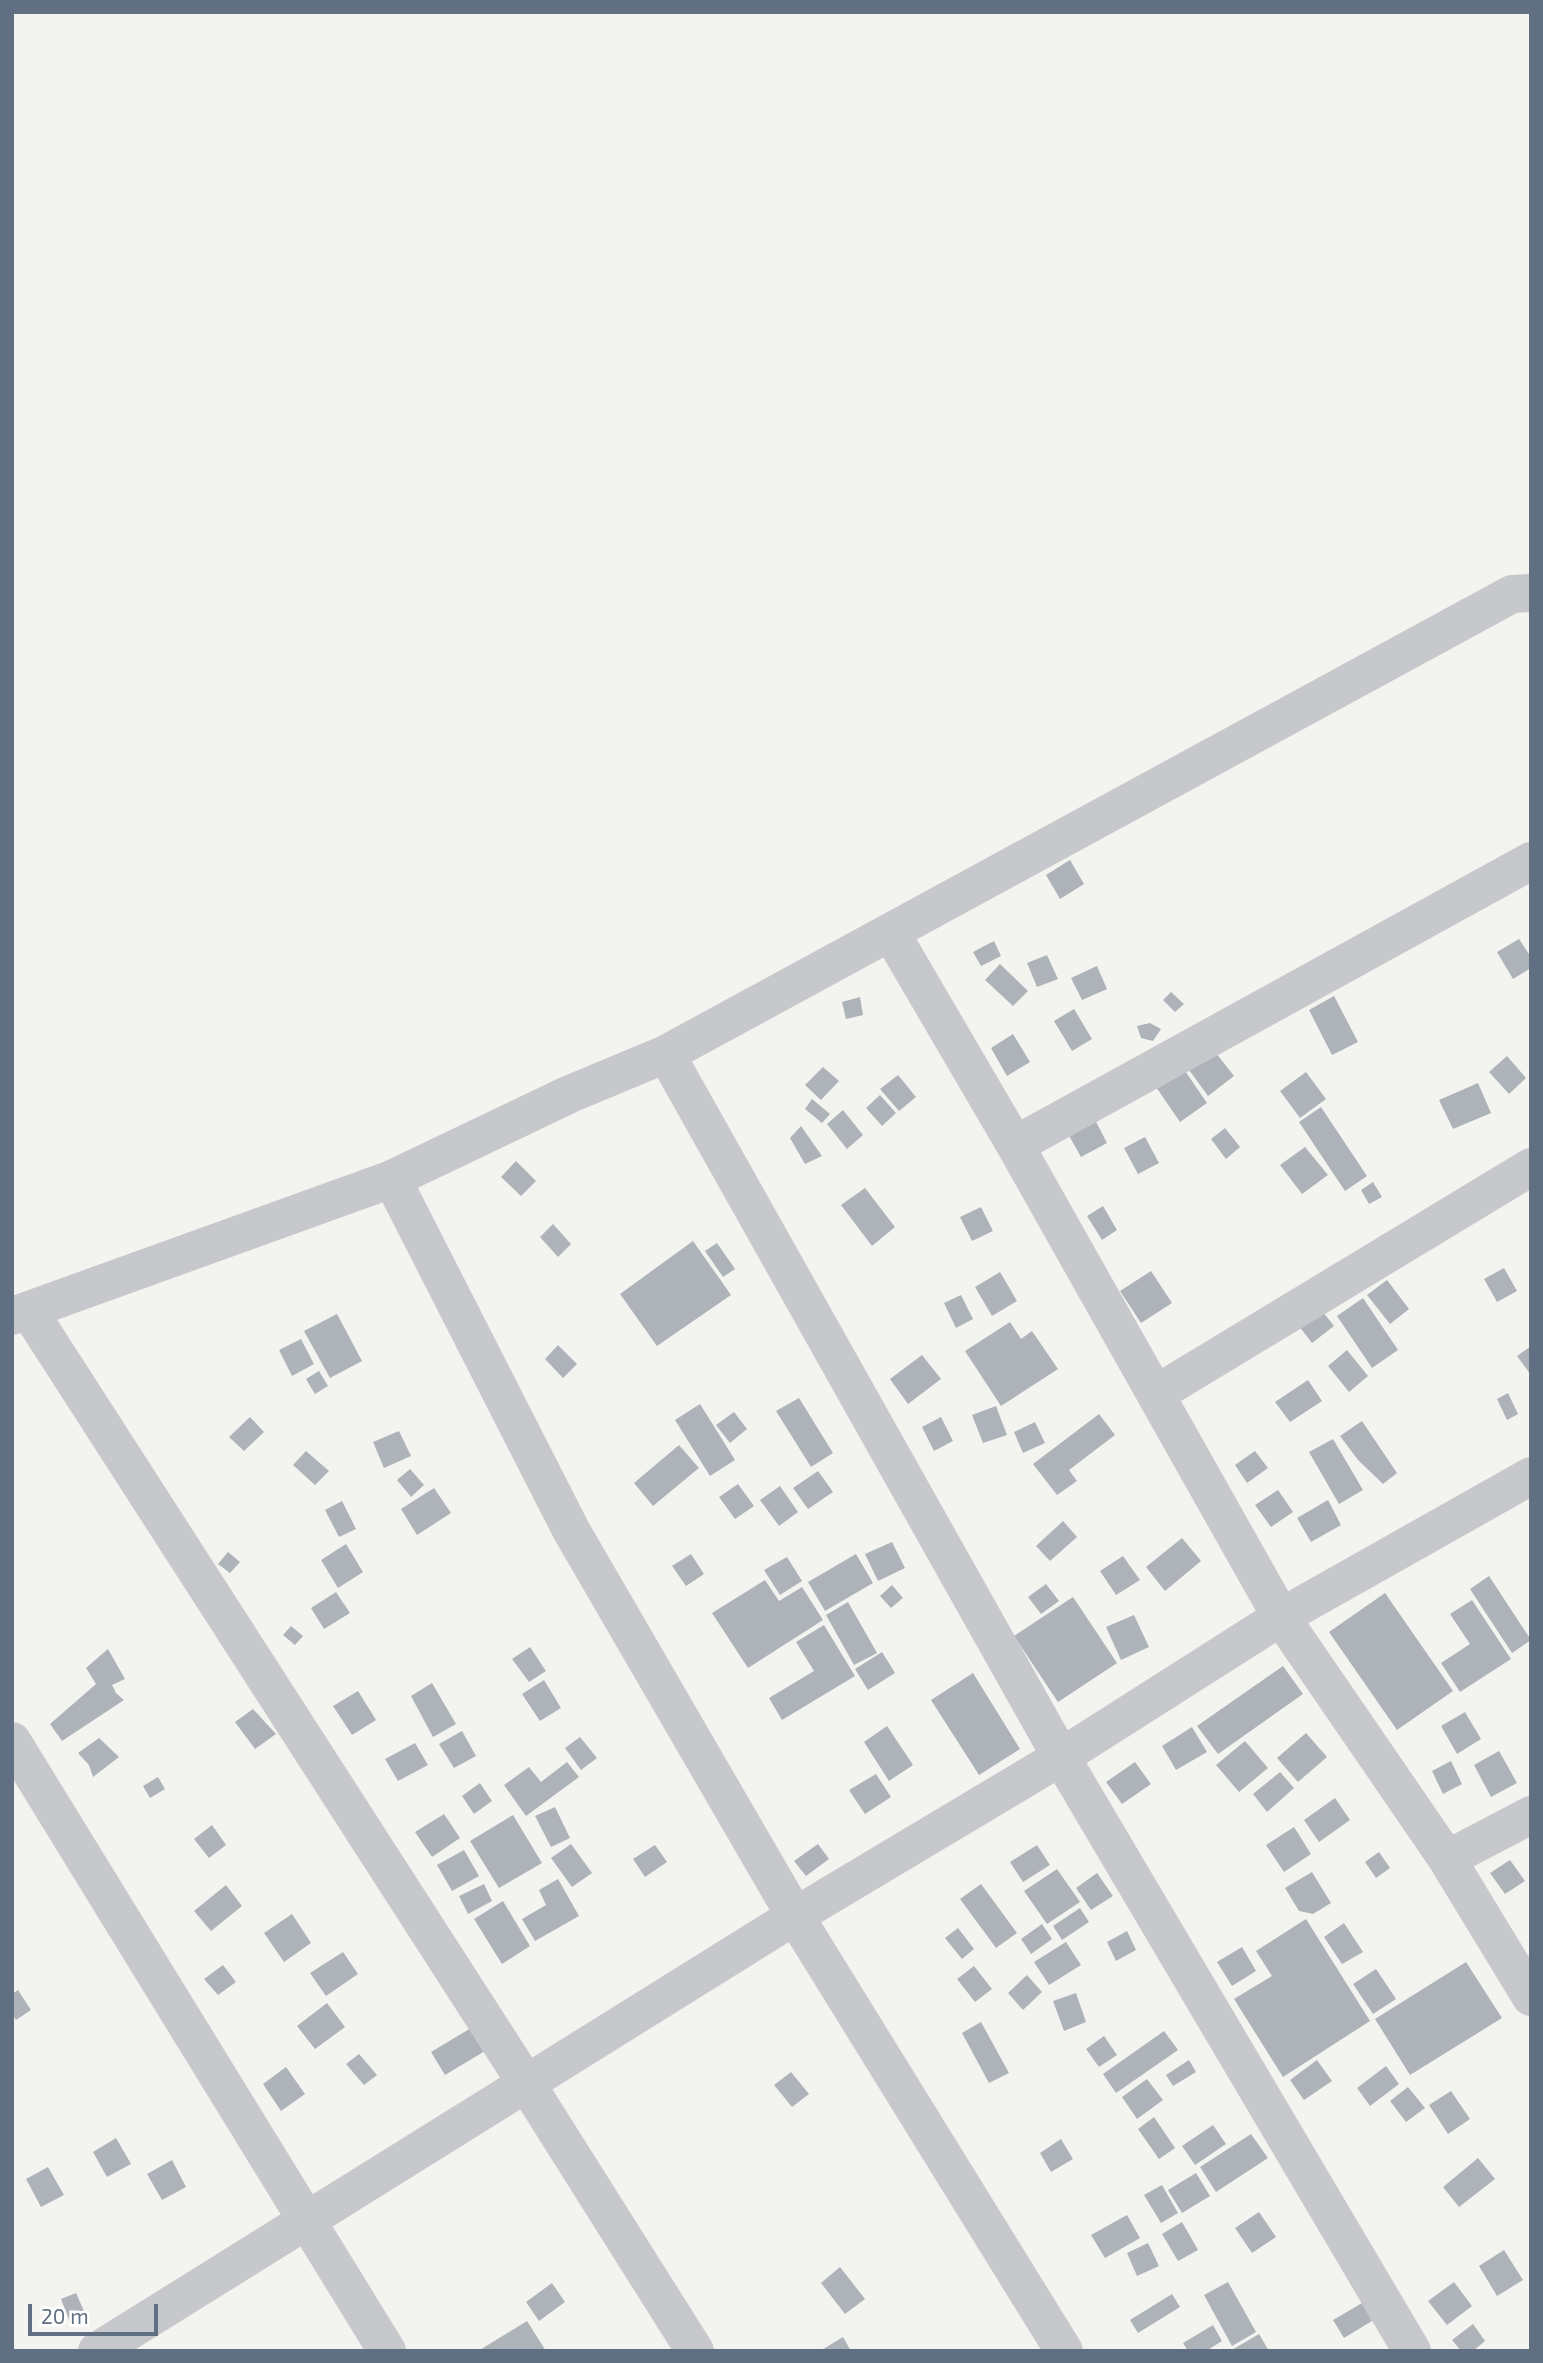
<!DOCTYPE html>
<html>
<head>
<meta charset="utf-8">
<style>
	body { margin:0 }
	#map { position:relative; width:1543px; height:2363px; overflow:hidden; background:#f3f4ef; font-family:"Exo 2",sans-serif }
	canvas { display:block }
	.frame { position:absolute; inset:0; border:14px solid #616f82; pointer-events:none }
	.scale { position:absolute; left:28px; top:2304px; width:130px; height:32px; box-sizing:border-box; border:4px solid #616f82; border-top:0; padding-left:9px; font-size:21px; line-height:24px; white-space:nowrap; color:#616f82; -webkit-text-stroke:5px #fff; paint-order:stroke }
</style>
</head>
<body>
<div id="map">
<canvas width="1543" height="2363"></canvas>
<div class="frame"></div>
<div class="scale">20 m</div>
</div>
<script>
const g = document.querySelector('canvas').getContext('2d');
g.lineJoin = 'round';
function fillPath(path, color) { g.fillStyle = color; g.fill(path, 'evenodd'); }
const poly = rows => new Path2D(rows.map(r => 'M' + r).join(''));
function stroke(path, color, width, dash) { g.strokeStyle = color; g.lineWidth = width; g.lineCap = dash ? 'butt' : 'round'; g.setLineDash(dash || []); g.stroke(path); }
const building = poly([
	[1070,860,1084,884,1060,899,1046,875],
	[1519,939,1531,957,1531,968,1513,979,1497,952],
	[994,941,1001,956,981,966,973,952],
	[1047,955,1058,979,1037,987,1027,963],
	[1000,964,1028,991,1013,1006,985,980],
	[1097,966,1107,989,1082,1000,1071,978],
	[1171,992,1184,1004,1175,1012,1163,1000],
	[1334,996,1358,1042,1332,1055,1309,1010],
	[860,997,863,1015,846,1019,842,1002],
	[1074,1009,1092,1039,1072,1051,1054,1021],
	[1150,1023,1161,1029,1153,1041,1141,1038,1137,1026],
	[1013,1034,1030,1062,1007,1076,991,1048],
	[1209,1044,1234,1076,1208,1096,1184,1063],
	[1507,1056,1526,1078,1509,1094,1489,1072],
	[1181,1065,1207,1103,1180,1122,1154,1084],
	[823,1067,839,1081,821,1100,805,1085],
	[1306,1072,1326,1099,1300,1118,1280,1091],
	[898,1075,916,1097,899,1111,880,1089],
	[1478,1083,1491,1113,1453,1129,1439,1100],
	[880,1095,896,1113,882,1126,866,1108],
	[812,1099,830,1114,822,1123,805,1109],
	[1321,1107,1367,1176,1345,1191,1299,1122],
	[843,1110,863,1135,847,1149,827,1124],
	[1094,1118,1107,1143,1081,1157,1067,1132],
	[801,1126,822,1156,805,1164,790,1138],
	[1225,1128,1240,1147,1226,1159,1211,1139],
	[1145,1137,1159,1163,1138,1174,1124,1148],
	[1305,1147,1328,1175,1302,1194,1280,1165],
	[516,1161,536,1181,521,1196,501,1177],
	[1373,1182,1382,1197,1369,1204,1361,1190],
	[865,1188,895,1227,872,1246,841,1205],
	[1103,1206,1117,1230,1102,1240,1087,1216],
	[981,1207,993,1231,972,1241,960,1217],
	[553,1224,571,1244,558,1257,540,1237],
	[693,1241,731,1295,657,1346,620,1294],
	[717,1243,735,1269,723,1277,705,1251],
	[1504,1268,1517,1291,1497,1302,1484,1279],
	[1151,1271,1172,1303,1141,1323,1120,1291],
	[1000,1272,1017,1301,992,1316,975,1287],
	[1387,1280,1409,1309,1390,1324,1367,1295],
	[961,1295,973,1319,956,1328,944,1303],
	[1363,1298,1398,1350,1372,1368,1337,1316],
	[1319,1307,1334,1326,1312,1343,1298,1325],
	[337,1314,362,1361,330,1378,304,1331],
	[1010,1322,1021,1339,1032,1331,1058,1369,1001,1406,965,1351],
	[301,1339,314,1364,292,1376,279,1350],
	[558,1345,577,1364,563,1378,545,1359],
	[1531,1346,1531,1375,1517,1356],
	[1347,1350,1368,1376,1349,1392,1328,1366],
	[922,1355,941,1379,908,1404,890,1379],
	[319,1371,328,1386,315,1394,306,1379],
	[1308,1380,1322,1401,1290,1422,1275,1402],
	[1508,1393,1518,1414,1507,1420,1497,1399],
	[799,1398,833,1453,811,1467,776,1411],
	[700,1404,735,1460,710,1476,675,1420],
	[996,1406,1007,1435,983,1443,972,1415],
	[734,1412,747,1429,730,1443,716,1425],
	[1099,1414,1115,1435,1069,1470,1077,1481,1057,1495,1033,1464],
	[250,1417,264,1432,244,1451,229,1437],
	[941,1417,953,1441,934,1451,922,1427],
	[1362,1421,1397,1473,1383,1484,1358,1460,1340,1436],
	[1035,1422,1045,1443,1023,1453,1014,1432],
	[399,1431,411,1456,384,1468,373,1442],
	[1333,1439,1363,1490,1339,1504,1309,1452],
	[679,1445,699,1468,653,1506,634,1483],
	[306,1451,329,1471,315,1485,293,1465],
	[1255,1451,1268,1468,1247,1483,1235,1465],
	[410,1469,424,1485,411,1497,397,1480],
	[818,1471,833,1492,808,1509,793,1488],
	[738,1484,754,1506,735,1519,719,1497],
	[780,1486,798,1512,779,1526,760,1500],
	[434,1488,451,1513,417,1535,401,1509],
	[1278,1490,1293,1512,1271,1527,1255,1505],
	[1328,1500,1341,1525,1311,1542,1297,1518],
	[342,1501,356,1529,339,1537,325,1510],
	[1063,1521,1077,1537,1050,1561,1036,1546],
	[1182,1538,1201,1561,1165,1591,1146,1567],
	[892,1542,905,1568,878,1581,865,1554],
	[346,1544,363,1572,338,1588,321,1560],
	[228,1552,240,1562,230,1573,218,1564],
	[691,1554,704,1574,686,1586,672,1566],
	[856,1554,873,1583,825,1611,808,1582],
	[1123,1556,1140,1580,1116,1595,1100,1571],
	[787,1557,802,1581,780,1595,764,1570],
	[1489,1576,1531,1640,1512,1653,1470,1589],
	[765,1580,779,1601,802,1587,823,1620,748,1668,712,1613],
	[1046,1584,1059,1601,1041,1614,1028,1597],
	[892,1585,903,1598,891,1608,880,1596],
	[336,1592,350,1613,324,1629,311,1608],
	[1385,1593,1453,1691,1397,1730,1329,1632],
	[1073,1597,1117,1663,1058,1702,1014,1636],
	[1472,1600,1511,1659,1460,1692,1441,1663,1470,1644,1450,1614],
	[848,1602,877,1653,854,1665,826,1615],
	[1134,1615,1149,1647,1121,1660,1106,1627],
	[824,1625,855,1676,782,1720,769,1698,814,1671,796,1642],
	[291,1626,303,1636,295,1645,283,1635],
	[530,1647,546,1671,529,1682,512,1659],
	[108,1649,125,1679,112,1685,116,1693,124,1700,62,1741,50,1724,96,1684,86,1668],
	[882,1652,895,1673,868,1690,855,1669],
	[1283,1666,1303,1694,1218,1754,1197,1726],
	[973,1673,1020,1749,979,1775,931,1700],
	[544,1680,561,1708,540,1721,522,1694],
	[432,1683,456,1724,433,1737,411,1696],
	[358,1691,376,1720,352,1735,333,1706],
	[253,1709,276,1734,255,1749,235,1722],
	[1465,1712,1481,1739,1457,1754,1441,1726],
	[887,1726,913,1765,889,1781,864,1742],
	[1192,1727,1207,1752,1176,1770,1162,1746],
	[462,1731,476,1756,454,1768,439,1744],
	[1306,1733,1327,1757,1298,1782,1277,1758],
	[580,1737,597,1758,581,1770,565,1748],
	[99,1738,119,1757,93,1777,89,1765,78,1753],
	[1245,1741,1268,1768,1239,1792,1216,1765],
	[415,1743,428,1765,398,1781,385,1759],
	[1499,1751,1517,1783,1491,1797,1474,1765],
	[1451,1761,1462,1784,1443,1794,1432,1771],
	[567,1762,579,1777,526,1816,504,1785,529,1767,541,1782],
	[1135,1762,1151,1784,1122,1804,1106,1782],
	[1280,1772,1294,1788,1267,1812,1253,1794],
	[876,1774,891,1797,865,1814,849,1790],
	[158,1777,165,1789,150,1798,143,1786],
	[480,1783,492,1801,474,1814,462,1796],
	[1335,1798,1350,1820,1319,1842,1304,1820],
	[555,1807,570,1838,551,1847,535,1816],
	[444,1814,460,1838,432,1857,415,1832],
	[513,1815,542,1863,499,1888,470,1841],
	[212,1825,226,1845,209,1858,194,1839],
	[1294,1827,1311,1854,1284,1872,1266,1845],
	[571,1844,592,1873,572,1887,551,1858],
	[818,1844,829,1859,806,1876,794,1861],
	[655,1845,667,1862,645,1877,633,1859],
	[1037,1845,1050,1865,1023,1882,1010,1862],
	[464,1850,479,1876,452,1891,437,1865],
	[1379,1852,1390,1868,1376,1878,1365,1862],
	[1510,1860,1525,1881,1505,1894,1490,1873],
	[1057,1869,1080,1902,1047,1924,1024,1891],
	[1312,1872,1331,1903,1313,1914,1299,1911,1285,1888],
	[1097,1873,1113,1896,1091,1910,1076,1888],
	[558,1879,579,1916,535,1941,522,1919,546,1905,539,1890],
	[484,1884,492,1901,468,1914,459,1896],
	[981,1884,1017,1933,996,1948,960,1899],
	[226,1885,242,1906,211,1931,194,1911],
	[503,1901,530,1946,502,1964,474,1919],
	[1080,1908,1089,1922,1062,1940,1053,1926],
	[292,1914,311,1943,284,1962,264,1933],
	[1306,1919,1370,2021,1283,2077,1234,1999,1272,1976,1256,1951],
	[1344,1923,1363,1952,1342,1964,1324,1937],
	[1042,1924,1052,1939,1031,1954,1021,1939],
	[958,1928,974,1949,962,1959,945,1938],
	[1127,1931,1136,1950,1116,1961,1107,1942],
	[1066,1942,1081,1965,1049,1985,1034,1962],
	[1242,1947,1256,1971,1232,1986,1217,1962],
	[343,1952,358,1974,326,1996,310,1973],
	[1466,1962,1502,2018,1410,2075,1375,2019],
	[223,1965,236,1982,218,1995,204,1979],
	[974,1966,992,1989,975,2002,957,1979],
	[1376,1969,1396,1999,1373,2014,1353,1984],
	[1027,1975,1042,1992,1023,2010,1008,1993],
	[18,1990,31,2010,16,2020,12,2014,12,1994],
	[1076,1993,1086,2022,1064,2031,1053,2001],
	[327,2003,345,2027,315,2049,297,2026],
	[981,2022,1009,2073,989,2083,962,2033],
	[471,2028,485,2051,445,2075,431,2052],
	[1164,2031,1178,2050,1116,2093,1103,2074],
	[1104,2036,1117,2055,1099,2067,1086,2049],
	[359,2054,377,2075,364,2085,346,2064],
	[1189,2060,1196,2072,1173,2086,1166,2075],
	[1317,2060,1332,2081,1304,2100,1290,2080],
	[1386,2066,1399,2084,1370,2106,1357,2088],
	[286,2067,305,2094,281,2111,263,2084],
	[791,2072,809,2094,792,2107,774,2085],
	[1147,2079,1163,2100,1137,2119,1122,2097],
	[1408,2087,1425,2108,1406,2122,1390,2101],
	[1451,2091,1470,2119,1448,2134,1429,2105],
	[1154,2117,1175,2148,1159,2159,1138,2129],
	[1213,2125,1226,2144,1195,2165,1182,2146],
	[1251,2134,1268,2158,1216,2192,1200,2167],
	[116,2138,131,2164,107,2177,93,2152],
	[1061,2139,1073,2159,1051,2172,1040,2153],
	[1478,2158,1495,2179,1459,2207,1443,2187],
	[172,2160,186,2187,162,2200,147,2174],
	[48,2167,64,2195,41,2207,26,2179],
	[1196,2173,1210,2196,1182,2213,1168,2190],
	[1162,2185,1178,2213,1161,2223,1144,2195],
	[1259,2212,1276,2237,1252,2253,1235,2228],
	[1127,2215,1140,2238,1105,2258,1091,2235],
	[1182,2222,1198,2250,1178,2261,1162,2234],
	[1148,2243,1159,2266,1137,2276,1127,2253],
	[1504,2250,1523,2280,1497,2296,1479,2266],
	[840,2267,865,2299,845,2314,821,2283],
	[1228,2282,1256,2332,1232,2346,1204,2295],
	[1454,2282,1472,2306,1447,2325,1428,2301],
	[552,2283,565,2302,539,2321,526,2302],
	[76,2293,87,2318,71,2325,61,2299],
	[1172,2294,1180,2307,1138,2333,1130,2320],
	[1362,2303,1372,2321,1344,2338,1333,2320],
	[527,2321,546,2351,478,2351],
	[1473,2324,1485,2341,1473,2351,1461,2351,1452,2340],
	[1213,2325,1222,2341,1206,2351,1188,2351,1183,2343],
	[1259,2334,1269,2351,1230,2351],
	[843,2337,851,2351,820,2351]
]);
const minor = poly([
	[891,933,1015,1145,1281,1617,1447,1859,1531,1997],
	[666,1054,1061,1757,1412,2351],
	[1015,1145,1531,861],
	[392,1179,571,1530,795,1916,1064,2351],
	[29,1311,526,2083,695,2351],
	[12,1316,392,1179,570,1094,666,1054,1512,594,1531,593],
	[1156,1394,1531,1167],
	[12,1741,387,2351],
	[1447,1859,1531,1815],
	[97,2351,795,1916,1061,1757,1281,1617,1531,1476]
]);
fillPath(building, '#aeb3ba');
stroke(minor, '#c6c8cc', 38);
</script>
</body>
</html>
